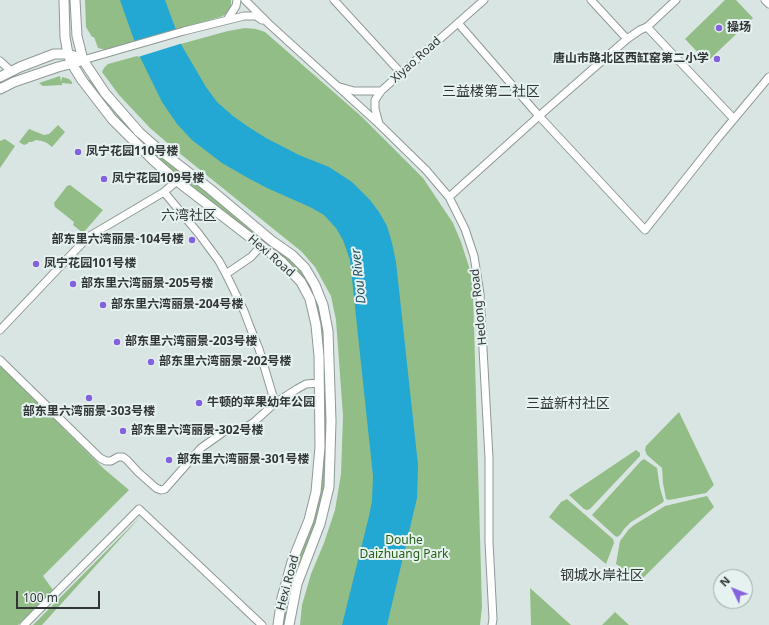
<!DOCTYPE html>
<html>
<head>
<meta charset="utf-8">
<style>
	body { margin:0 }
	#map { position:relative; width:769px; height:625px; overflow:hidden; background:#d9e5e2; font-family:"Noto Sans",sans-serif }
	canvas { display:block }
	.north { position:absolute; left:713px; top:569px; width:40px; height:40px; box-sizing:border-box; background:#e6f2f0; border:1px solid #9ea6a5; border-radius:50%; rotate:313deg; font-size:11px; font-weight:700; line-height:16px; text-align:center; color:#313535 }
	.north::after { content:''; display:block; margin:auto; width:14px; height:18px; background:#8462dd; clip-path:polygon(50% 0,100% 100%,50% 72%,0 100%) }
	.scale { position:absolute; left:16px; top:591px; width:84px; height:18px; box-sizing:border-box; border:2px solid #313535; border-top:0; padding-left:5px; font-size:12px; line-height:14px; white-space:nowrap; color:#313535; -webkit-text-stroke:3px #e6f2f0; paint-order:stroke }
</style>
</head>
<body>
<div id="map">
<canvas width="769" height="625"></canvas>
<div class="north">N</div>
<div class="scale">100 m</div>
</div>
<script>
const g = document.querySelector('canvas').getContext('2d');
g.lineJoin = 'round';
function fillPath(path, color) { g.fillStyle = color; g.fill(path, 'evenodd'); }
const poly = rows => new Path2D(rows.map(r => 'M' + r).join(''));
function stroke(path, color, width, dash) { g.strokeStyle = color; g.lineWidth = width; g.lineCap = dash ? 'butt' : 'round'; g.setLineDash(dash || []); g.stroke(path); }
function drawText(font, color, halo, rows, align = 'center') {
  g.font = font + ' "Noto Sans","Noto Sans SC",sans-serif'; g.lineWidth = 4; g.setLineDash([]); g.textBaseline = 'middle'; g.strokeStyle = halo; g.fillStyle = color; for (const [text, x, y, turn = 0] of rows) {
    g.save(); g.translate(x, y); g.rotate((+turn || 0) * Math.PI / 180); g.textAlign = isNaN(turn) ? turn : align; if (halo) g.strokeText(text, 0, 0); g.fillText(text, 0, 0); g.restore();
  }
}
const green = poly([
	[85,0,231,0,231,8,227,14,220,17,106,50,98,48,94,37,92,37,86,27],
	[725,0,736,0,753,18,707,62,685,39],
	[245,28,256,29,265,32,361,116,423,178,453,223,461,242,470,270,473,291,482,607,480,625,300,625,302,605,311,574,324,543,335,510,341,474,343,416,336,320,331,296,315,267,302,252,178,152,150,128,119,95,102,72,104,68,108,64,228,31],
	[60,76,61,82,62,77,69,79,72,82,72,84,62,83,62,85,43,86,39,83],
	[89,80,90,80,97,89,117,112,179,170,177,176,140,143,90,84],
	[58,125,65,132,52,147,47,143,42,141,36,140,32,142,29,142,27,144,24,145,19,142,29,129,44,135,49,134],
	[5,139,15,146,0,168,0,141],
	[192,179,290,258,300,268,309,281,321,312,324,331,326,373,325,377,323,375,304,281,186,183],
	[70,185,103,210,83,233,73,225,74,222,55,207,54,203,67,186],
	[0,364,103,468,129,490,43,576,53,590,18,625,0,625],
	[325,385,327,387,326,472,325,487,314,530,293,583,285,625,282,625,283,612,293,573,312,524,323,387],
	[679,412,714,485,706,493,669,500,666,499,663,483,662,468,647,455,645,450,646,446],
	[636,450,640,453,640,456,590,509,587,510,584,509,569,495],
	[644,459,657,468,660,488,664,501,662,503,631,522,624,529,620,535,617,537,615,536,592,515,641,461],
	[707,496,714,507,641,580,616,564,620,541,629,529,634,525,665,506],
	[567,499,613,539,614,543,606,564,549,517,561,502],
	[141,516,42,625,33,625],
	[530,588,571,625,531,625],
	[615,612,629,625,602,625]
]);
const water = poly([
	[120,0,165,0,182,46,206,87,217,102,233,116,247,126,266,138,299,155,329,167,352,182,370,200,379,212,387,226,392,243,396,262,418,465,417,498,387,625,342,625,369,516,372,501,373,476,350,260,343,240,336,228,324,215,310,207,267,188,248,178,222,163,192,140,177,124,162,102,140,57]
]);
const pier = poly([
	[177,29,183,43,138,57,133,42]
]);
const minor = poly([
	[245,0,269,24,379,124,426,170,449,197,465,229,474,256,480,294,489,458,489,542,493,619,492,625],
	[334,0,401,73],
	[591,0,627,39],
	[765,0,769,4],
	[227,20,236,6,237,0],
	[458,23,539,116,645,230,718,138,769,77],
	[647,27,676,0],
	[83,60,184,31,244,16,256,16,262,20],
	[0,61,11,71],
	[340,87,354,91,381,91],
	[379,124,375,109,375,100,381,91,484,0],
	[164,192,199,234,219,261,226,274,244,311,250,327,259,349,275,403],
	[449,197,539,116,627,39,640,30,647,27,734,119],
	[226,274,251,257,261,246],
	[0,330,88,237,164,192,171,186,189,172],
	[0,360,100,458,106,461,111,461,118,457,123,457,127,460,138,472,156,488,161,490,165,489,201,448,225,431,234,430,244,428,253,423,275,403,297,389,306,384,319,383],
	[24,625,139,509,262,625]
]);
const major = poly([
	[64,0,65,37,68,54,72,64,82,80,112,119,153,160,177,181,282,262,301,282,310,299,316,325,319,356,320,447,316,492,309,520,292,562,282,598,278,625],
	[75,0,77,36,83,60,105,93,139,132,157,148,210,189,272,241,292,255,305,268,315,285,323,305,328,331,331,421,329,487,320,524,297,584,289,625],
	[0,77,20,67,54,54,68,54,74,56],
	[0,89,14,82,58,67,78,62]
]);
const markers = [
	[719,28,4,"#8462dd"],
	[717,59,4,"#8462dd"],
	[78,152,4,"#8462dd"],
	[104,179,4,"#8462dd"],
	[192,240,4,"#8462dd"],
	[36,264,4,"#8462dd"],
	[73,284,4,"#8462dd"],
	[103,305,4,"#8462dd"],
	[117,342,4,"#8462dd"],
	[151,362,4,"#8462dd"],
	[89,398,4,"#8462dd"],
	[199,403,4,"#8462dd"],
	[123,431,4,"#8462dd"],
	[169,460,4,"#8462dd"]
];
const poiNames = [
	["操场",727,28],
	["唐山市路北区西缸窑第二小学",709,59,"right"],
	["凤宁花园110号楼",86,152],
	["凤宁花园109号楼",112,179],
	["部东里六湾丽景-104号楼",184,240,"right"],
	["凤宁花园101号楼",44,264],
	["部东里六湾丽景-205号楼",81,284],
	["部东里六湾丽景-204号楼",111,305],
	["部东里六湾丽景-203号楼",125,342],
	["部东里六湾丽景-202号楼",159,362],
	["牛顿的苹果幼年公园",207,403],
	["部东里六湾丽景-303号楼",89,412,"center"],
	["部东里六湾丽景-302号楼",131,431],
	["部东里六湾丽景-301号楼",177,460]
];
const streetNames = [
	["Xiyao Road",416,60,-42],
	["Hexi Road",271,256,41],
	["Hedong Road",479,307,-96],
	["Hexi Road",288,583,-75]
];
const parkNames = [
	["Douhe",404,541],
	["Daizhuang Park",404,555]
];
const waterNames = [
	["Dou River",359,276,-96]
];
const quarterNames = [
	["三益楼第二社区",491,92],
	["六湾社区",189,216],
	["三益新村社区",568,404],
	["钢城水岸社区",602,576]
];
fillPath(green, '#92bd86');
fillPath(water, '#23a7d3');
fillPath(pier, '#d9e5e2');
stroke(minor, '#8e9996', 9);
stroke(major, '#8e9996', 11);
stroke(minor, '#fff', 7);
stroke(major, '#fff', 9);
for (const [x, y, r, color] of markers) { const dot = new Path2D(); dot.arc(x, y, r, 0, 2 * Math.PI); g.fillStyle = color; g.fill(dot); stroke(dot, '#e6f2f0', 1.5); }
drawText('bold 12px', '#313535', '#e6f2f0', poiNames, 'left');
drawText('12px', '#313535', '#e6f2f0', streetNames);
drawText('12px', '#276014', '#e6f2f0', parkNames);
drawText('italic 13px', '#205165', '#e6f2f0', waterNames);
drawText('14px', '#313535', '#e6f2f0', quarterNames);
</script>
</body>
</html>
